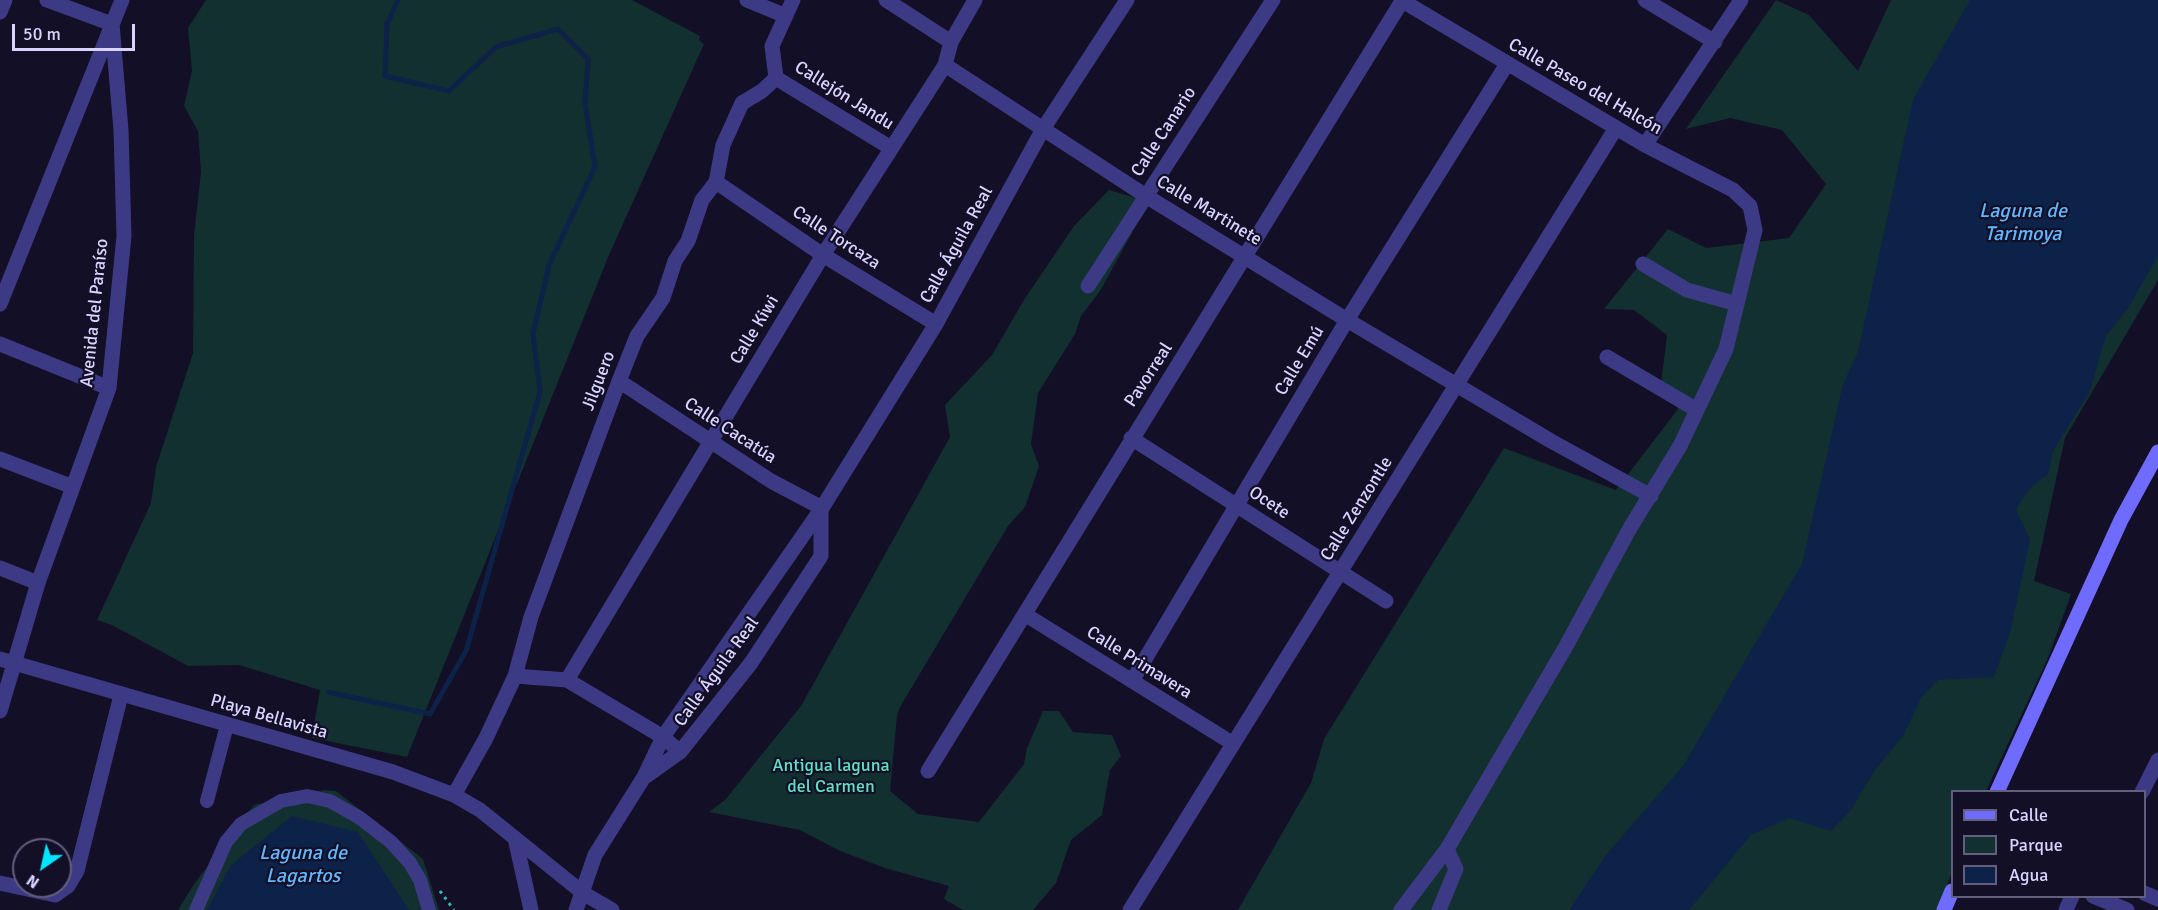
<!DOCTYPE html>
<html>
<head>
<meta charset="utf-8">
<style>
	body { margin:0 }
	#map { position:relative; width:2158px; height:910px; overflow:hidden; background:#130f26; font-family:Signika,sans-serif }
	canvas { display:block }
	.legend { position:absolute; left:1951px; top:790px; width:195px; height:108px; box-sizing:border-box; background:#130f26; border:2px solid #625e7d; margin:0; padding:8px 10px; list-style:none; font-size:18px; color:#d9d4ff }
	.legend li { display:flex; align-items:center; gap:12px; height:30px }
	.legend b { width:30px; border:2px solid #625e7d }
	.north { position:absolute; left:12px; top:838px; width:60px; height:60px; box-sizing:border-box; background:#130f26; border:2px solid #625e7d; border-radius:50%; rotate:214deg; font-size:16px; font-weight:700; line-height:24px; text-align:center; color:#d9d4ff }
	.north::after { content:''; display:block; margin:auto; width:21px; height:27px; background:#00e5ff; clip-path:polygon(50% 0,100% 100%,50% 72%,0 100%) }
	.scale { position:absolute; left:12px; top:24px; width:123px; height:27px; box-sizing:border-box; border:3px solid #d9d4ff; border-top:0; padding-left:8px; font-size:18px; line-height:21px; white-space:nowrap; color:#d9d4ff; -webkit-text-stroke:4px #130f26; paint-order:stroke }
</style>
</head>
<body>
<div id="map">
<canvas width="2158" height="910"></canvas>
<ul class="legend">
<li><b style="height:8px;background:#6f6bff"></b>Calle</li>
<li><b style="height:16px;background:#12302f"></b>Parque</li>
<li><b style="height:16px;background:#0c2248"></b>Agua</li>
</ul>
<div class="north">N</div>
<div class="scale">50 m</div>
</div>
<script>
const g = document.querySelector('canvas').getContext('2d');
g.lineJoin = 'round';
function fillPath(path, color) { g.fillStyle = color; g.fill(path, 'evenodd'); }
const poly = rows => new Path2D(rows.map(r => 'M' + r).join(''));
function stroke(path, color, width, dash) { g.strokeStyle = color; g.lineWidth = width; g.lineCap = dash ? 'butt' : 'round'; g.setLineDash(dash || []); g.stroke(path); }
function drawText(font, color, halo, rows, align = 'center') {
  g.font = font + ' Signika,sans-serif'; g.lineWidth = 4.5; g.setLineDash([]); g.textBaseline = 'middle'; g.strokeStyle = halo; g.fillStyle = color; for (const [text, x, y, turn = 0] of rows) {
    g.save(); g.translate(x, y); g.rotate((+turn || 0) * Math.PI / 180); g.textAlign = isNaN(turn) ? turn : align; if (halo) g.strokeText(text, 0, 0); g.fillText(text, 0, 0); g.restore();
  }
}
const green = poly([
	[206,0,632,0,700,36,699,40,704,44,609,255,407,757,312,738,320,690,239,665,188,666,112,625,97,620,151,503,156,467,193,353,194,235,201,172,198,131,184,106,192,71,188,28],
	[1776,0,1809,15,1858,71,1891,0,2158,0,2158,280,2065,438,2034,581,2071,594,2048,658,1986,791,1952,792,1952,872,1938,910,1238,910,1311,783,1324,739,1504,448,1616,490,1678,409,1661,384,1667,335,1634,310,1604,309,1668,229,1706,248,1789,238,1826,184,1782,130,1730,118,1686,129],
	[1109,190,1136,198,1132,233,1100,291,1081,316,1075,334,1038,393,1031,444,1039,466,1025,507,1008,526,900,707,897,716,890,791,918,814,979,822,1024,764,1027,748,1043,711,1059,711,1073,732,1112,735,1121,756,1110,770,1102,815,1071,840,1056,883,1033,910,963,910,944,899,949,886,885,868,840,851,800,830,709,812,725,800,801,706,950,437,945,405,992,355,1024,300,1074,226],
	[324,790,336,791,423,859,439,910,178,910,194,884,254,805]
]);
const water = poly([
	[1970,0,2158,0,2158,256,2128,308,2106,336,2089,393,2053,451,2048,474,2031,487,2016,509,2030,540,2010,633,1994,677,1938,680,1921,698,1903,736,1875,770,1851,810,1831,831,1789,818,1751,835,1689,910,1569,910,1606,855,1683,766,1802,564,1843,384,1858,352,1913,99],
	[292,816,358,832,409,910,207,910,231,865]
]);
const stream = poly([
	[328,692,430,714,466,651,540,392,533,334,549,265,595,167,585,103,588,59,558,29,496,47,449,91,385,76,387,24,398,0]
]);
const path = poly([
	[440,891,454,910]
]);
const pedestrian = poly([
	[207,801,227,725],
	[196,910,226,842,241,824,281,801,307,796,330,801,360,818,391,842,410,863,420,880,429,910]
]);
const minor = poly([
	[47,0,112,24],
	[747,0,786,16],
	[886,0,951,42],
	[1645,0,1715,42],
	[0,12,5,0],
	[945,65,1146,196,1347,320,1551,441,1651,496],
	[776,78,891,148],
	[1645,145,1741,0],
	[716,182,823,255,936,324],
	[1643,264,1687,290,1737,304],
	[1088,286,1273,0],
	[0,304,122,0],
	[0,344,109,388],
	[1607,357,1697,410],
	[619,381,771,481,822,508],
	[1131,438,1386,601],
	[0,459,73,487],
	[0,568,38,583],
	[1026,615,1232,743],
	[515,676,567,680,663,737,680,752],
	[567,680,823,255,945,65,951,42,975,0],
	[1132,681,1347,320,1507,64],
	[0,711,38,583,109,388,124,236,121,130,112,24],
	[928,771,1402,1],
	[2142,792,2158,760],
	[454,795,486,738,515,676,531,617,619,381,637,336,663,298,675,261,688,241,702,200,716,182,723,145,742,103,762,91,776,78,772,46,793,0],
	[0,883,55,895,68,886,77,871,121,695],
	[1130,910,1616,128],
	[1401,910,1447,849,1565,648,1630,528,1680,446,1726,349,1755,230,1750,206,1733,190,1645,145,1401,0],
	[1439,910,1456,869,1447,849]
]);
const tertiary = poly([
	[0,659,393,772,454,795,480,810,583,893,612,910],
	[645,777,680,752,751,663,821,556,821,511],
	[515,838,531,910],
	[2144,893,2158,899],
	[2093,896,2127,910],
	[576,910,595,855,644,777,663,737,822,508,936,324,1043,129,1127,0],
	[2066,910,2072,896]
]);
const secondary = poly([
	[1997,792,2121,520,2158,452],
	[1944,910,1952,891]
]);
const streetNames = [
	["Calle Paseo del Halcón",1585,87,30],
	["Callejón Jandu",844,96,32],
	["Calle Canario",1164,132,-57],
	["Calle Martinete",1209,211,31],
	["Calle Torcaza",836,238,33],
	["Calle Águila Real",957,245,-61],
	["Avenida del Paraíso",95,313,-84],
	["Calle Kiwi",755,330,-59],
	["Calle Emú",1300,361,-59],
	["Pavorreal",1149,375,-57],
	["Jilguero",599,381,-69],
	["Calle Cacatúa",730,431,33],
	["Ocete",1269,503,33],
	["Calle Zenzontle",1357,509,-58],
	["Calle Primavera",1139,663,32],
	["Calle Águila Real",717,672,-54],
	["Playa Bellavista",269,717,16]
];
const parkNames = [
	["Antigua laguna",831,766],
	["del Carmen",831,787]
];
const waterNames = [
	["Laguna de",2023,212],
	["Tarimoya",2023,235],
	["Laguna de",303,854],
	["Lagartos",303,877]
];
fillPath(green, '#12302f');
fillPath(water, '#0c2248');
stroke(stream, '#0c2248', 5);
stroke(path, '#2fb8b0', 3, [3, 4.5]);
stroke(pedestrian, '#3d3a85', 14);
stroke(minor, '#3d3a85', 15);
stroke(tertiary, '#3d3a85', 15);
stroke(secondary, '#6f6bff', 15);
drawText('18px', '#d9d4ff', '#130f26', streetNames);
drawText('18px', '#5fe0c0', '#130f26', parkNames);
drawText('italic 20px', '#62b6ff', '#130f26', waterNames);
</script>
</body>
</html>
